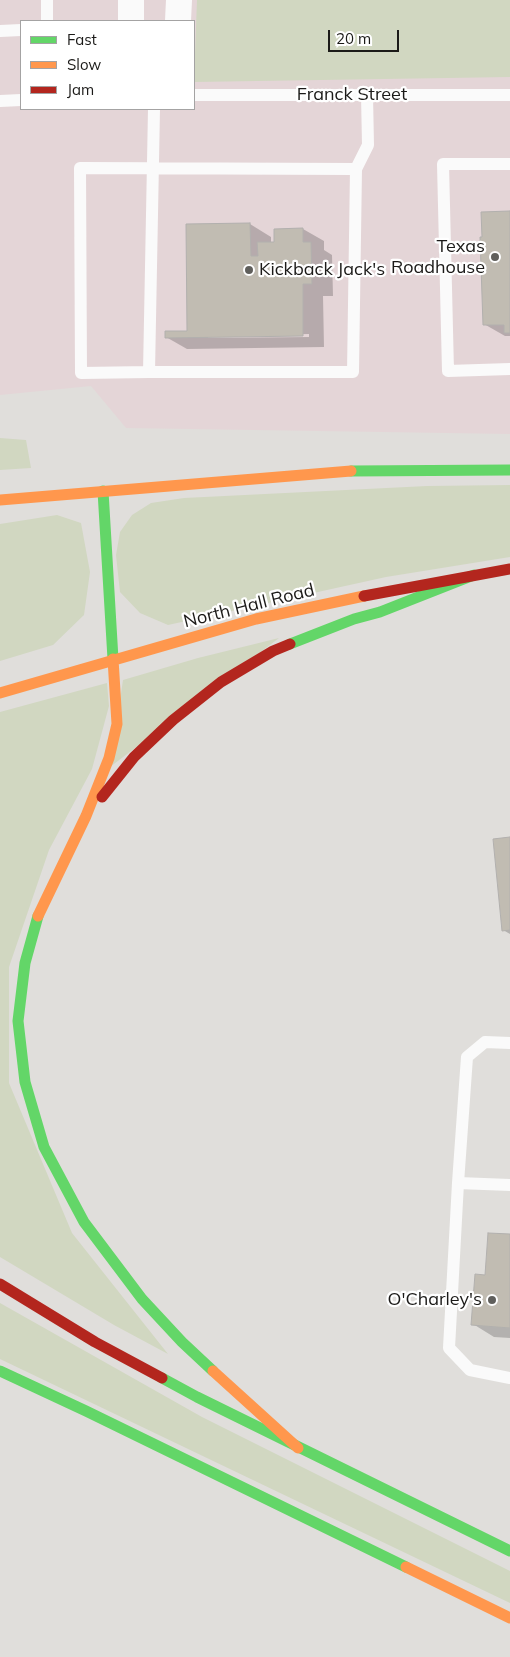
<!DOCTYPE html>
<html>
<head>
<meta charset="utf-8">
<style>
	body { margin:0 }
	#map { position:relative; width:510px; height:1657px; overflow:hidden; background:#e0dedb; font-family:Mulish,sans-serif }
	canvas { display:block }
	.legend { position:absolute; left:20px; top:20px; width:175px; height:90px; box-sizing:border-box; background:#fff; border:1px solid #a4a3a3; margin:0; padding:6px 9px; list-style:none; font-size:15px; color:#1b1a18 }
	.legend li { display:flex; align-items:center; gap:10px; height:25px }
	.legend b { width:25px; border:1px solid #a4a3a3 }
	.scale { position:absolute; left:328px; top:30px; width:71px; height:22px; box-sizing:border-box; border:2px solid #1b1a18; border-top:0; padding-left:6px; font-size:15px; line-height:18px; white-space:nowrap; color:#1b1a18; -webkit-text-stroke:4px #fff; paint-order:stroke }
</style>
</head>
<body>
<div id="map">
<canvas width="510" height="1657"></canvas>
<ul class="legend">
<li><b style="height:6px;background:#63d668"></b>Fast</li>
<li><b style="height:6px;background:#ff974d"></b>Slow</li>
<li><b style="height:6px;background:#b3261e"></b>Jam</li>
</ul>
<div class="scale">20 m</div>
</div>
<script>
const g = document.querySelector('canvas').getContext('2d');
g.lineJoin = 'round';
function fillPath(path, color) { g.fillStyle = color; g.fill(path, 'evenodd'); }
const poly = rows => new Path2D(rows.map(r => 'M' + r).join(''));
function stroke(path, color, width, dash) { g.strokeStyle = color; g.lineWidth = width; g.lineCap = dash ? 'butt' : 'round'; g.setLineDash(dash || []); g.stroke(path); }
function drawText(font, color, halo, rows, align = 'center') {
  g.font = font + ' Mulish,sans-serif'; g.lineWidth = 4.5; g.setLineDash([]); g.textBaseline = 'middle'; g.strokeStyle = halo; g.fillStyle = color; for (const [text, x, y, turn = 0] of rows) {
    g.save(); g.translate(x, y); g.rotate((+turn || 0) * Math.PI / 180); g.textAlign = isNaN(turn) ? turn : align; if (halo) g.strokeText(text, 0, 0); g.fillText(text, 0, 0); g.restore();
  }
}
const commercial = poly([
	[0,0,510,0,510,434,126,428,91,386,0,395],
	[21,21,194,21,194,109,21,109]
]);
const green = poly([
	[197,0,510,0,510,77,194,82],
	[0,438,26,440,31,468,0,470],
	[510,485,510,557,386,577,168,625,140,613,120,592,116,555,120,532,132,515,151,503,184,498,427,486],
	[57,515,81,523,90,572,84,615,53,645,0,661,0,524],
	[279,638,110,767,123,680,198,658],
	[107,683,109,706,92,769,49,850,9,967,9,1083,72,1233,168,1354,114,1325,0,1257,0,712],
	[0,1303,202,1417,510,1571,510,1603,0,1359]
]);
const shadow = poly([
	[483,213,510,213,510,336,505,336,484,324,483,279,481,277],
	[250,224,271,237,271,243,276,243,303,229,324,241,324,250,332,255,333,296,323,296,324,347,187,349,166,337,189,332],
	[309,334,309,337,208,338,208,336],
	[510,839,510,934,503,930],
	[510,1236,510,1338,494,1337,473,1324,486,1277]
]);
const building = poly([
	[510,211,510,333,504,333,504,325,483,325,480,237,482,237,481,212,510,211],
	[250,223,251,256,258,256,257,242,274,242,274,229,303,228,303,242,311,242,312,284,303,284,303,336,165,338,165,331,187,331,186,224,250,223],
	[510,837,510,930,502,931,493,839,510,837],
	[488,1233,510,1234,510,1328,471,1325,475,1274,485,1275,488,1233]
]);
const lane = poly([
	[47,21,47,0],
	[0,31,21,30],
	[194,95,510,95],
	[0,101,21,100],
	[154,109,149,372,353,372,356,169,368,145,367,95],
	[510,164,443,164,448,371,510,369],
	[149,372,81,373,80,168,356,169],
	[510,1043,485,1042,467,1057,458,1183,449,1348,470,1370,510,1378],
	[458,1183,510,1185]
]);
const street = poly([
	[131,21,131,0],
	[178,21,179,0]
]);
const fast = poly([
	[351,471,510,470],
	[103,491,113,659],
	[290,644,354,619,380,612,474,575],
	[38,916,25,963,18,1021,25,1082,44,1147,84,1222,142,1299,182,1342,213,1371],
	[0,1371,86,1411,406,1567],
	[162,1378,197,1397,510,1551]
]);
const slow = poly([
	[0,500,351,471],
	[0,693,256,619,364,596],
	[38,916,86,816,109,758,117,724,113,659],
	[213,1371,298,1448],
	[406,1567,510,1618]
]);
const jam = poly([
	[364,596,510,569],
	[102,797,134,757,173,720,221,682,273,651,290,644],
	[0,1284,95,1342,162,1378]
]);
const markers = [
	[495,257,5,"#605f5c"],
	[249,270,5,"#605f5c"],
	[492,1300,5,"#605f5c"]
];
const streetNames = [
	["Franck Street",352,95],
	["North Hall Road",249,606,-14]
];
const poiNames = [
	["Texas",485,247],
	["Roadhouse",485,268],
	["Kickback Jack's",259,270,"left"],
	["O'Charley's",482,1300]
];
fillPath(commercial, '#e4d5d7');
fillPath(green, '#d1d7c1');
fillPath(shadow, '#0003');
fillPath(building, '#c1bcb2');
stroke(building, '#b2b0ae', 1);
stroke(lane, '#fafafa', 12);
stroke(street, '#fafafa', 26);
stroke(fast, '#63d668', 11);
stroke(slow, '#ff974d', 11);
stroke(jam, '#b3261e', 11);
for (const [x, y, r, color] of markers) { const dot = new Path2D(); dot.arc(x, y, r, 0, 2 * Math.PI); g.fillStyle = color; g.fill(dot); stroke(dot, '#fff', 2); }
drawText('18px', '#1b1a18', '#fff', streetNames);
drawText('18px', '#1b1a18', '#fff', poiNames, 'right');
</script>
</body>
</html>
